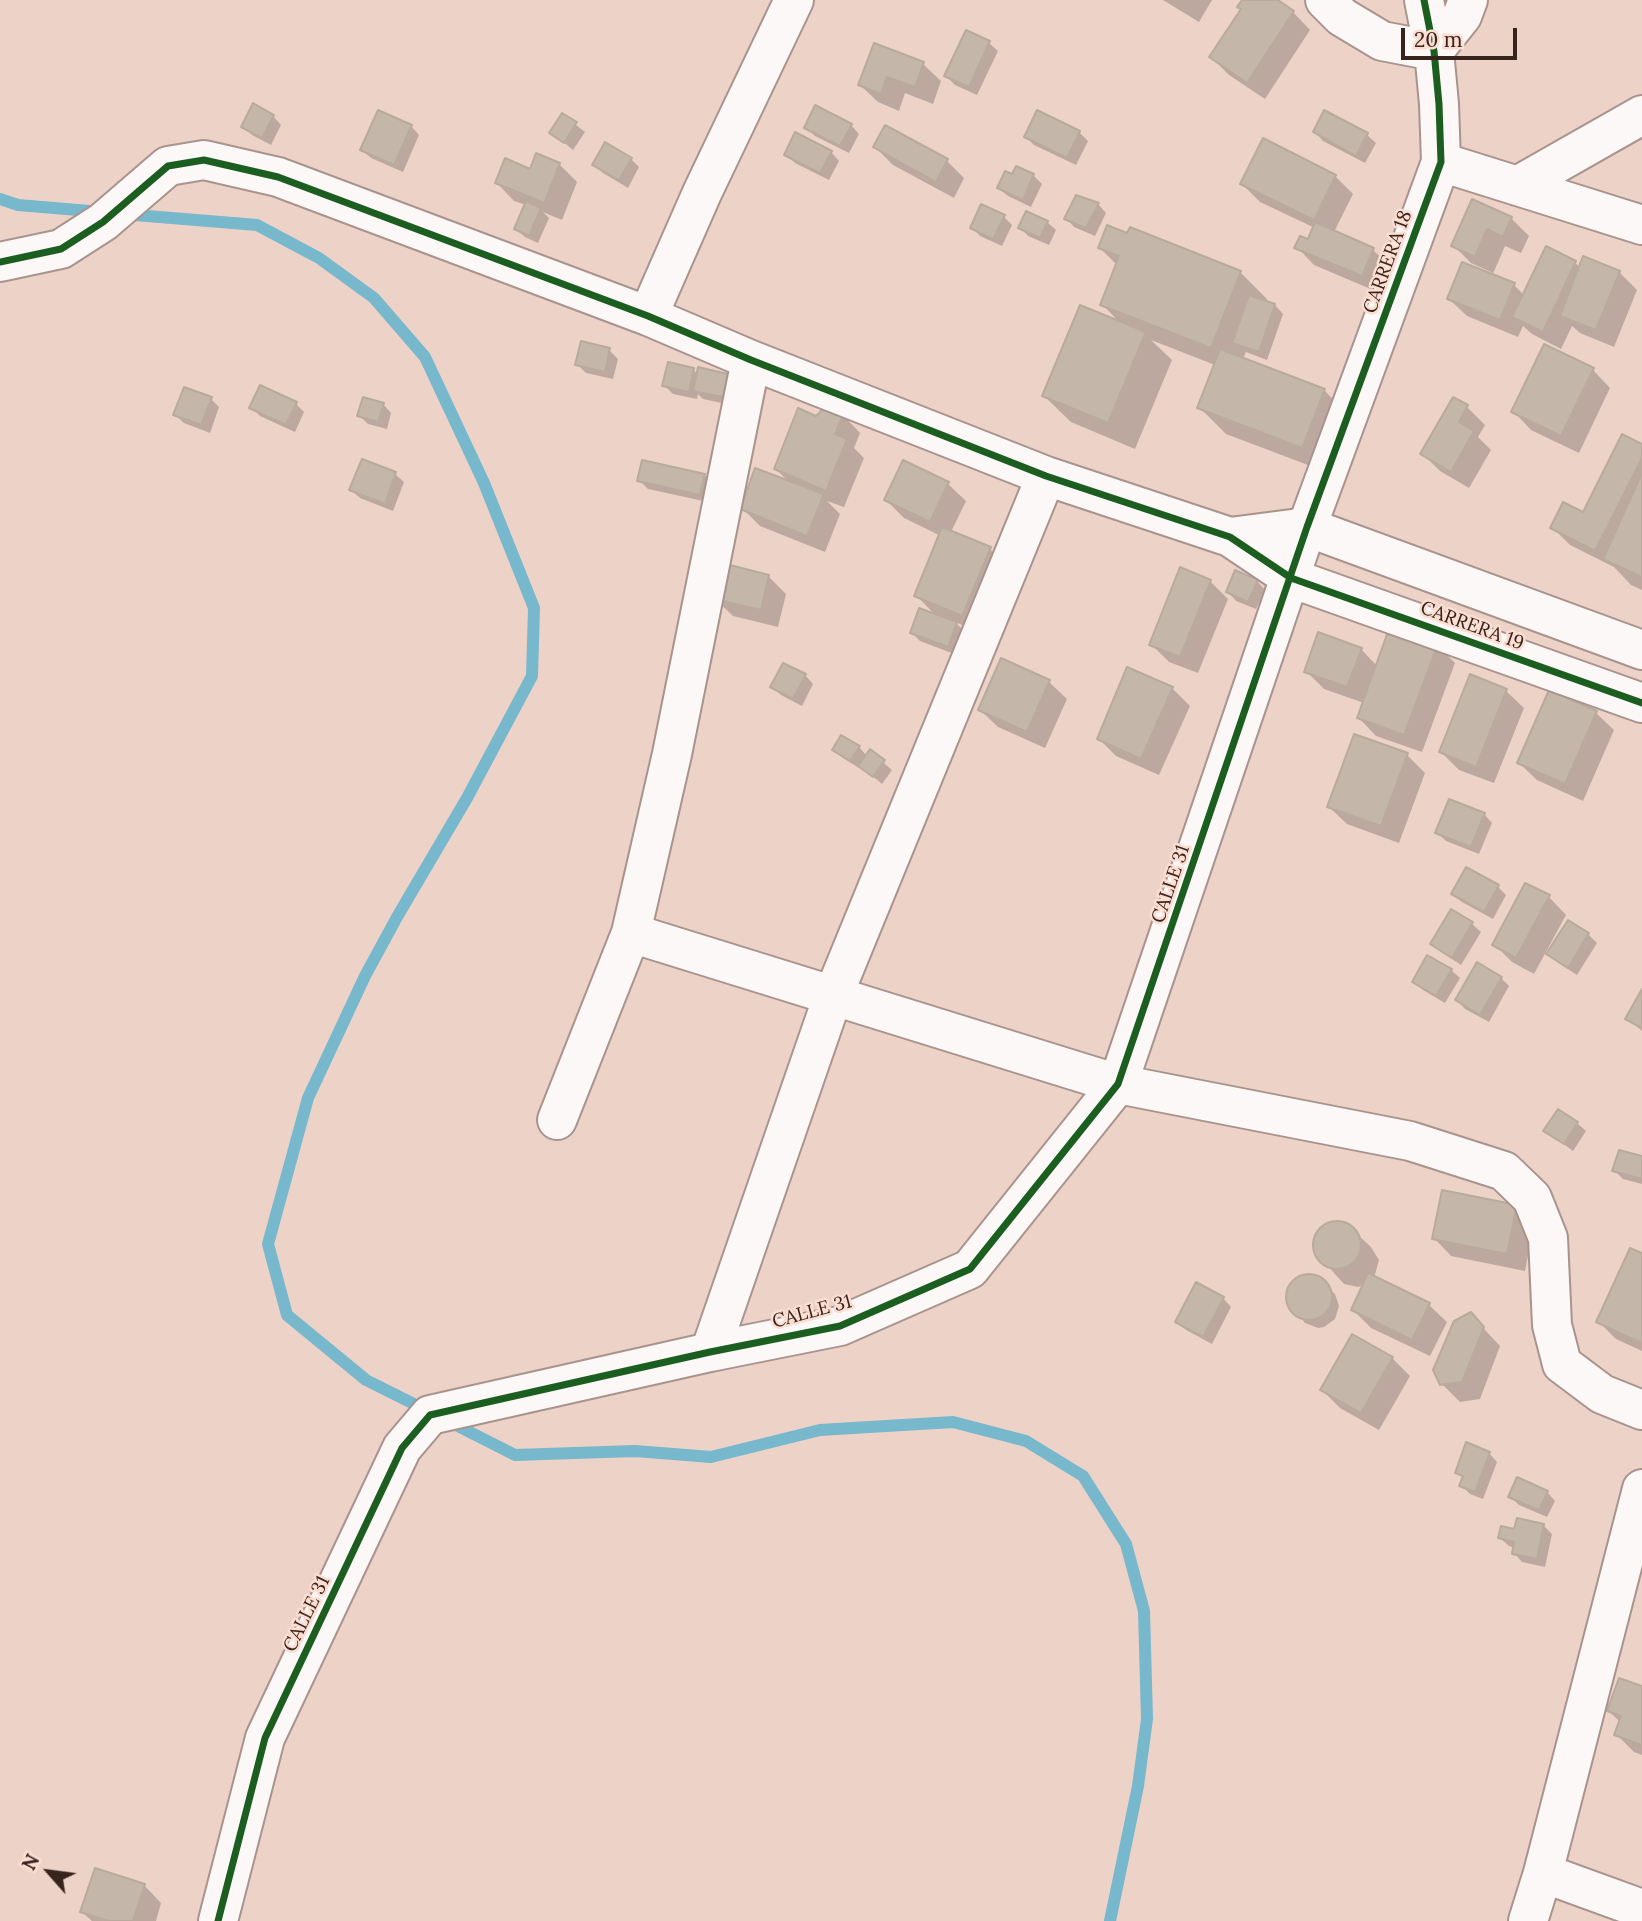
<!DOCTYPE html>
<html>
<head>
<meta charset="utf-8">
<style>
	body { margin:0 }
	#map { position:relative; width:1642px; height:1921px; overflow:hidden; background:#edd2c8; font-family:Lora,serif }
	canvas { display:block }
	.north { position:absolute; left:14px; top:1837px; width:70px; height:70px; -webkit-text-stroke:5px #fbddd2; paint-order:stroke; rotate:298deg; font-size:19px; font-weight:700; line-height:28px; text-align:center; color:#36241d }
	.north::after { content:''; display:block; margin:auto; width:24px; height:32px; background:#36241d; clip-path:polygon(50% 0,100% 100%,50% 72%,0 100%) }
	.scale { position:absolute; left:1401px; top:28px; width:116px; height:32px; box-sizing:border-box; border:4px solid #36241d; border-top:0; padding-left:9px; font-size:21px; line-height:24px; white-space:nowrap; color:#36241d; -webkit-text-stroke:5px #fbddd2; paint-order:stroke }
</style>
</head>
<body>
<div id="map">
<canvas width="1642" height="1921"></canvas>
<div class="north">N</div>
<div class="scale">20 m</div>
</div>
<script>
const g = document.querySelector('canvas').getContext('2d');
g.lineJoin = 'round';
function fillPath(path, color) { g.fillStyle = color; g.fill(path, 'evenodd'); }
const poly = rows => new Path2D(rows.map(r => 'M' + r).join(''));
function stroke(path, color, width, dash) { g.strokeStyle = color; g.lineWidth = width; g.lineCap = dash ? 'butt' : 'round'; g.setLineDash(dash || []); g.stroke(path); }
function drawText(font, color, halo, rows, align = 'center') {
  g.font = font + ' Lora,serif'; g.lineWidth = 5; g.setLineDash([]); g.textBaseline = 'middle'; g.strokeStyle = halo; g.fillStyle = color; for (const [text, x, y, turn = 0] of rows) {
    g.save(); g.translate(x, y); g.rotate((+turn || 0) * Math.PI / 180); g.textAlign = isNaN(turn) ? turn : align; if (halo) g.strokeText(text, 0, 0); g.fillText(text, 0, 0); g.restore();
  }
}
const shadow = poly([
	[1163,0,1212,0,1199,22],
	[1244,0,1274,0,1293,12,1310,30,1265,99,1229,75,1211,57,1242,10],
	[966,32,989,43,998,51,977,95,955,85,946,76],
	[923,64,941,81,933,104,905,93,899,111,878,102,860,85],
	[1325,113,1367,135,1376,143,1365,163,1323,141,1315,132],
	[563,115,585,132,573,150,552,133],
	[273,116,281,125,271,145,252,135,243,126],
	[851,125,859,134,849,153,815,136,806,127],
	[411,126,419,135,403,172,371,158,362,150],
	[1079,132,1088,141,1076,165,1034,145,1026,137],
	[875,147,947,161,964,178,954,198,893,165],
	[831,152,839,161,829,180,795,163,786,154],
	[631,159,639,167,628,188,603,173,594,164],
	[559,164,577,182,562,220,543,212,549,218,538,243,525,237,516,229,526,205,514,201,497,183],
	[1033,175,1042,184,1031,207,1008,196,999,188,1013,176],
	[1335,176,1353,194,1334,232,1373,250,1391,267,1380,293,1314,265,1297,247,1309,242,1315,228,1260,202,1242,184],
	[1473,201,1511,218,1529,236,1521,253,1505,246,1492,276,1514,285,1524,295,1546,249,1575,263,1581,268,1619,272,1637,290,1614,347,1580,333,1572,326,1561,349,1532,334,1523,326,1518,337,1467,316,1449,299,1492,276,1493,273,1471,263,1454,246],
	[1098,204,1106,213,1095,236,1074,227,1066,218],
	[1004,217,1012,225,1002,246,980,236,972,227],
	[1047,222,1056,230,1049,245,1028,236,1020,227],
	[1100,248,1240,272,1267,299,1266,302,1275,305,1283,314,1267,360,1246,352,1243,359,1324,390,1350,417,1329,473,1226,434,1199,407,1215,365,1151,340,1172,360,1135,449,1071,422,1044,396,1121,324,1102,304,1117,265],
	[609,350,618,359,613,379,586,373,577,364],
	[693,369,698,375,727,376,736,384,731,405,703,399,698,394,697,399,673,394,664,385],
	[1593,370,1610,388,1579,453,1531,430,1514,412],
	[211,399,219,407,210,433,184,423,175,415],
	[1453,399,1467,407,1485,425,1478,437,1491,450,1469,488,1440,471,1422,453],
	[296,404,304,412,295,432,260,416,251,407],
	[383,404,391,413,387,429,368,424,359,415],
	[843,415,860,433,854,448,864,458,844,507,827,501,840,514,825,552,760,526,742,508,790,483,776,469,817,418],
	[1642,446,1642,590,1631,585,1614,567,1570,545,1552,527,1584,514],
	[395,474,404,482,393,511,360,498,351,490],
	[704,475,713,484,708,502,648,489,639,480],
	[948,484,966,501,951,532,990,549,1008,567,980,632,955,622,965,632,957,655,920,641,912,633,936,616,916,595,941,536,904,518,886,500],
	[768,576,786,594,778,627,733,616,715,599],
	[1210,581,1228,599,1198,673,1169,662,1151,644],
	[1257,581,1265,590,1256,609,1236,601,1228,592],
	[1437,645,1455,663,1422,752,1376,736,1359,718,1364,703,1324,689,1306,671,1361,649,1377,666],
	[805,675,813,684,802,706,781,695,772,687],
	[1471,676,1506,691,1524,708,1494,783,1459,770,1441,752],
	[1049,682,1067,699,1045,748,998,727,980,710],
	[1172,688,1190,706,1159,775,1116,756,1099,739],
	[1596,713,1614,730,1583,801,1537,780,1519,763],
	[859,747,867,756,870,751,892,770,882,784,860,766,859,768,843,758,835,750],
	[1407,755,1425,773,1399,843,1347,824,1329,807],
	[1484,814,1492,823,1479,854,1446,841,1437,833],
	[1498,887,1506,895,1493,919,1462,902,1453,894],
	[1549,897,1566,915,1534,974,1512,962,1494,944],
	[1452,912,1472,924,1481,932,1461,965,1441,952,1432,944],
	[1568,922,1588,934,1597,943,1577,975,1557,962,1549,954],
	[1451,970,1460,978,1445,1003,1423,990,1414,982],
	[1501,978,1509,986,1489,1022,1465,1009,1457,1000],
	[1642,993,1642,1031,1628,1019],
	[1577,1123,1586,1131,1573,1151,1545,1130],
	[1642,1158,1642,1184,1623,1179,1614,1170],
	[1516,1207,1534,1225,1525,1271,1451,1256,1434,1238],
	[1331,1223,1346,1224,1371,1247,1379,1260,1374,1278,1429,1305,1447,1322,1430,1356,1371,1328,1353,1310,1365,1284,1358,1287,1344,1284,1316,1253,1316,1238,1325,1226],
	[1642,1255,1642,1351,1616,1339,1598,1321],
	[1314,1277,1335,1294,1339,1306,1335,1319,1324,1327,1318,1328,1305,1323,1288,1301,1291,1287,1301,1278],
	[1223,1298,1231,1307,1212,1344,1186,1330,1177,1322],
	[1470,1314,1500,1346,1480,1399,1460,1402,1442,1384],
	[1392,1358,1410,1376,1379,1430,1340,1408,1322,1390],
	[1489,1453,1497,1462,1483,1499,1470,1494,1461,1485,1464,1479,1457,1472],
	[1547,1492,1555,1501,1547,1517,1519,1505,1510,1496],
	[1543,1525,1552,1534,1545,1567,1522,1562,1514,1553,1515,1548,1509,1546,1500,1538,1516,1531],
	[1642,1688,1642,1755,1634,1752,1616,1734,1620,1722,1609,1711],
	[144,1885,161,1903,156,1921,92,1921,82,1912]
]);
const stream = poly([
	[0,199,18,205,102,212],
	[123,214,257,225,319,258,374,298,425,357,484,483,534,608,532,676,467,798,397,917,365,976,308,1098,268,1244,287,1315,366,1380,428,1411],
	[448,1421,515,1455,635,1451,711,1457,820,1430,953,1422,1026,1441,1083,1476,1126,1544,1144,1611,1147,1719,1138,1786,1110,1921]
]);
const building = poly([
	[1242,0,1278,0,1294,11,1247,83,1209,57,1241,9,1237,7,1242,0],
	[966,30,990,41,969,87,944,76,966,30],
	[874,43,924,62,915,87,887,77,881,94,858,85,874,43],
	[253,103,274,115,262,138,241,127,253,103],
	[815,105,852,124,840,146,804,128,815,105],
	[378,110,412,125,394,165,360,150,378,110],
	[1037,110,1080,131,1067,158,1024,137,1037,110],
	[1324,110,1368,133,1356,156,1313,132,1324,110],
	[562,113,577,122,564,143,549,133,562,113],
	[885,125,948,159,936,182,873,147,885,125],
	[795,132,832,151,820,173,784,155,795,132],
	[1263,138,1336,175,1314,220,1240,184,1263,138],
	[605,142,632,158,619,180,592,165,605,142],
	[536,153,560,163,544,203,495,183,505,158,530,169,536,153],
	[1016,166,1034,174,1023,200,997,188,1005,171,1012,174,1016,166],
	[1076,195,1099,203,1086,228,1064,219,1076,195],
	[1472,199,1512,217,1503,237,1487,229,1475,257,1451,246,1472,199],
	[526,201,541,208,529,236,514,229,526,201],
	[981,204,1005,215,993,239,970,228,981,204],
	[1026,211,1048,221,1040,238,1018,228,1026,211],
	[1315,222,1374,248,1362,276,1294,248,1300,236,1308,239,1315,222],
	[1107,225,1127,233,1130,227,1241,271,1211,348,1100,305,1119,256,1098,248,1107,225],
	[1546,246,1576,261,1543,332,1512,317,1546,246],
	[1583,256,1620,271,1596,330,1560,316,1583,256],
	[1462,262,1515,283,1500,320,1447,299,1462,262],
	[1249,295,1275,304,1259,352,1232,343,1249,295],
	[1080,305,1146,332,1108,423,1042,396,1080,305],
	[581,341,610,348,605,372,575,365,581,341],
	[1544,344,1594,368,1561,436,1511,412,1544,344],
	[1220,349,1325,389,1302,448,1197,408,1220,349],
	[668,362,694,368,689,392,662,386,668,362],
	[698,367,728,374,723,397,693,391,698,367],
	[260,385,297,402,286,425,249,408,260,385],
	[184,387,212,397,201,425,173,415,184,387],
	[363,397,384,403,378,422,357,416,363,397],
	[1453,397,1468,405,1459,422,1474,431,1451,472,1420,454,1453,397],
	[826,406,844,413,835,434,847,439,826,491,774,469,798,408,816,416,826,406],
	[1622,434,1642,444,1642,458,1595,551,1550,528,1563,502,1583,512,1622,434],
	[362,459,396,472,385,504,349,490,362,459],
	[642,460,705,474,700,495,637,481,642,460],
	[903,460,949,482,930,522,884,500,903,460],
	[755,468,824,494,807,536,740,509,755,468],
	[1642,473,1642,577,1603,559,1642,473],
	[942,527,991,547,962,616,914,596,942,527],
	[722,563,769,575,761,610,713,599,722,563],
	[1180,567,1211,580,1180,657,1149,645,1180,567],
	[1235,570,1258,580,1248,602,1226,592,1235,570],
	[919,608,957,622,948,647,910,633,919,608],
	[1390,626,1438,644,1404,735,1357,718,1390,626],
	[1318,632,1362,648,1347,687,1304,672,1318,632],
	[1001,658,1050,680,1027,732,978,710,1001,658],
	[783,663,806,674,793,699,770,687,783,663],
	[1127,667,1173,687,1141,759,1097,739,1127,667],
	[1470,674,1507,689,1476,767,1439,752,1470,674],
	[1549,690,1597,711,1565,784,1517,763,1549,690],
	[1354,734,1408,753,1381,826,1327,807,1354,734],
	[841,735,860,746,850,761,832,750,841,735],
	[870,749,885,760,873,777,858,766,870,749],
	[1449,799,1485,813,1471,847,1435,833,1449,799],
	[1466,867,1499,885,1484,912,1451,894,1466,867],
	[1525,883,1550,895,1516,958,1492,945,1525,883],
	[1451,909,1473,922,1452,958,1430,944,1451,909],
	[1568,920,1589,933,1568,968,1546,954,1568,920],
	[1427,955,1452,969,1436,996,1412,982,1427,955],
	[1477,962,1502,977,1480,1015,1455,1000,1477,962],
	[1642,989,1642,1028,1625,1019,1642,989],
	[1558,1109,1578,1122,1564,1144,1543,1131,1558,1109],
	[1619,1150,1642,1156,1642,1179,1612,1171,1619,1150],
	[1442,1190,1517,1205,1507,1254,1432,1239,1442,1190],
	'1313 1245a24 24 0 1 1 48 0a24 24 0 1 1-48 0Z',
	[1630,1248,1642,1253,1642,1343,1596,1322,1630,1248],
	[1368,1273,1430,1303,1412,1340,1351,1310,1368,1273],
	'1286 1297a23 23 0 1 1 46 0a23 23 0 1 1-46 0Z',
	[1196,1282,1224,1297,1203,1337,1175,1322,1196,1282],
	[1471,1312,1484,1327,1462,1382,1440,1385,1433,1370,1454,1321,1471,1312],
	[1352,1334,1393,1357,1361,1413,1320,1390,1352,1334],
	[1466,1442,1490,1452,1475,1492,1459,1486,1463,1476,1455,1473,1466,1442],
	[1517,1477,1548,1491,1539,1510,1508,1497,1517,1477],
	[1517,1518,1544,1524,1537,1559,1512,1554,1514,1542,1498,1538,1501,1526,1514,1529,1517,1518],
	[1619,1678,1642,1686,1642,1745,1614,1735,1621,1716,1607,1711,1619,1678],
	[95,1868,145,1884,133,1921,108,1921,80,1912,95,1868]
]);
const minor = poly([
	[1325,0,1342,17,1382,41,1434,51,1462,16,1468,0],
	[1441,162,1642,225],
	[1517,186,1642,115],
	[0,262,61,249,103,222,168,166,204,160,278,177,648,316,751,360,1046,476,1230,537,1291,578,1642,703],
	[648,316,702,193,794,0],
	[1230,537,1307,527,1642,650],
	[631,933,1118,1084,1410,1141,1504,1171,1532,1198,1548,1238,1552,1325,1562,1364,1602,1394,1642,1410],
	[557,1120,631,933,672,754,751,360],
	[710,1352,833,996,1046,476],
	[1543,1873,1642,1909],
	[218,1921,265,1738,402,1448,430,1415,710,1352,840,1326,970,1269,1118,1084,1307,527,1441,162,1439,104,1434,51,1424,0],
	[1528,1921,1543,1873,1642,1489]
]);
const cycleway = poly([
	[0,262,61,249,103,222,168,166,204,160,278,177,648,316,751,360,1046,476,1230,537,1291,578,1642,703],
	[218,1921,265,1738,402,1448,430,1415,710,1352,840,1326,970,1269,1118,1084,1307,527,1441,162,1439,104,1434,51,1424,0]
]);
const streetNames = [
	["CARRERA 18",1388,262,-70],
	["CARRERA 19",1472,626,20],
	["CALLE 31",1171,884,-71],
	["CALLE 31",812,1312,-15],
	["CALLE 31",307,1614,-64]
];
fillPath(shadow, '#0003');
stroke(stream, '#77b8cc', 12);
fillPath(building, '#c4b6a9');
stroke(building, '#b8aa9d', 2);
stroke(minor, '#a9948d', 42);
stroke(minor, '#fcf8f7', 38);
stroke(cycleway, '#1b5e20', 7);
drawText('19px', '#36241d', '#fbddd2', streetNames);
</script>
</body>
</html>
